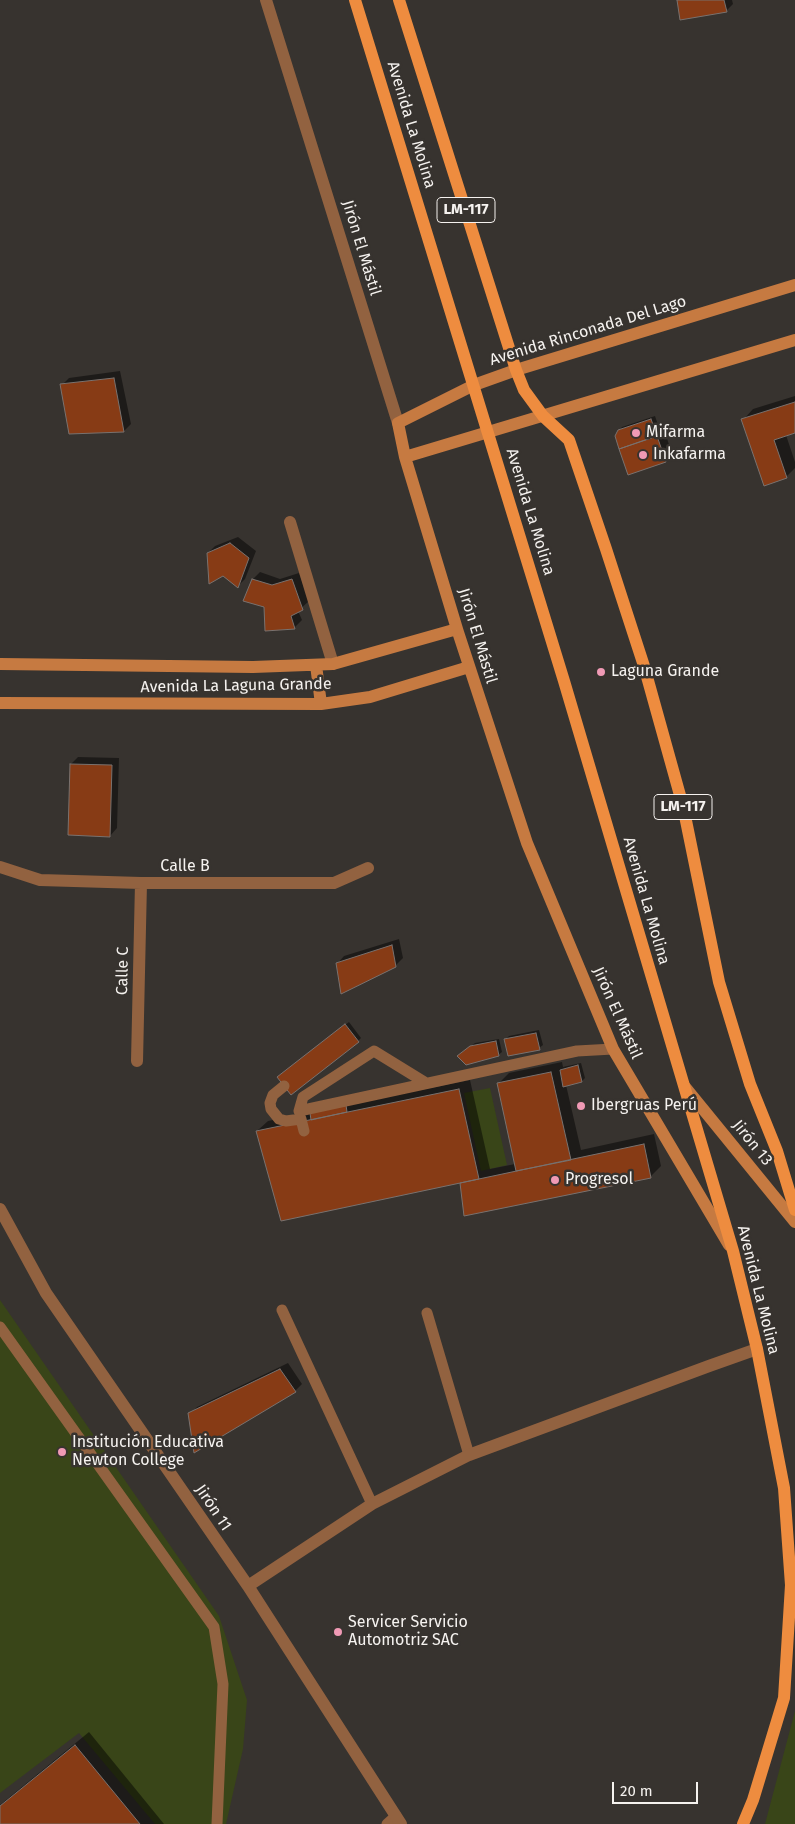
<!DOCTYPE html>
<html>
<head>
<meta charset="utf-8">
<style>
	body { margin:0 }
	#map { position:relative; width:795px; height:1824px; overflow:hidden; background:#37332f; font-family:"Fira Sans",sans-serif }
	canvas { display:block }
	.scale { position:absolute; left:612px; top:1782px; width:86px; height:22px; box-sizing:border-box; border:2px solid #f5f2ef; border-top:0; padding-left:6px; font-size:15px; line-height:18px; white-space:nowrap; color:#f5f2ef; -webkit-text-stroke:4px #37332f; paint-order:stroke }
</style>
</head>
<body>
<div id="map">
<canvas width="795" height="1824"></canvas>
<div class="scale">20 m</div>
</div>
<script>
const g = document.querySelector('canvas').getContext('2d');
g.lineJoin = 'round';
function fillPath(path, color) { g.fillStyle = color; g.fill(path, 'evenodd'); }
const poly = rows => new Path2D(rows.map(r => 'M' + r).join(''));
function stroke(path, color, width, dash) { g.strokeStyle = color; g.lineWidth = width; g.lineCap = dash ? 'butt' : 'round'; g.setLineDash(dash || []); g.stroke(path); }
function drawText(font, color, halo, rows, align = 'center') {
  g.font = font + ' "Fira Sans",sans-serif'; g.lineWidth = 5; g.setLineDash([]); g.textBaseline = 'middle'; g.strokeStyle = halo; g.fillStyle = color; for (const [text, x, y, turn = 0] of rows) {
    g.save(); g.translate(x, y); g.rotate((+turn || 0) * Math.PI / 180); g.textAlign = isNaN(turn) ? turn : align; if (halo) g.strokeText(text, 0, 0); g.fillText(text, 0, 0); g.restore();
  }
}
const green = poly([
	[490,1088,507,1165,481,1171,464,1093],
	[0,1300,219,1616,247,1700,243,1749,226,1824,155,1824,79,1733,0,1793],
	[795,1711,795,1824,765,1824]
]);
const shadow = poly([
	[678,0,732,0,733,4,726,11],
	[120,371,131,424,124,431,62,385,69,378],
	[795,396,795,432,786,435,795,462,795,468,786,477,743,420,753,409],
	[655,416,660,431,664,429,672,454,665,461,619,430,622,427],
	[238,537,256,551,245,579,238,586,208,553,215,546],
	[260,572,280,579,299,573,309,601,298,611,302,620,295,627,266,629,265,606,253,579],
	[78,757,119,758,117,828,110,836,71,764],
	[399,939,403,958,395,966,337,964,344,956],
	[349,1022,361,1038,358,1041,282,1074],
	[539,1030,543,1045,539,1048,505,1040,509,1036],
	[499,1039,502,1052,498,1055,462,1053,475,1043],
	[562,1062,563,1067,581,1063,585,1078,582,1081,566,1085,581,1150,654,1134,661,1166,651,1176,465,1214,461,1181,257,1131,268,1121,470,1080,490,1169,515,1164,498,1084,509,1073],
	[288,1363,302,1384,295,1391,190,1414,197,1407],
	[89,1732,164,1824,0,1824,0,1805]
]);
const building = poly([
	[677,0,724,0,727,12,680,20,677,0],
	[114,378,124,432,69,434,60,384,114,378],
	[795,402,795,433,774,440,787,478,764,486,741,419,795,402],
	[651,419,657,436,619,449,615,436,618,430,651,419],
	[657,436,666,462,628,475,619,449,657,436],
	[230,543,249,558,238,588,223,576,209,584,207,553,230,543],
	[252,579,272,585,292,579,303,610,291,616,295,629,265,631,264,607,243,601,252,579],
	[70,764,112,765,110,837,68,835,70,764],
	[392,945,396,967,341,994,336,963,392,945],
	[345,1024,359,1042,291,1095,277,1077,345,1024],
	[536,1033,540,1050,508,1056,504,1039,536,1033],
	[496,1041,499,1056,466,1065,457,1056,470,1046,496,1041],
	[578,1065,582,1082,563,1087,560,1070,578,1065],
	[551,1072,571,1160,516,1171,497,1083,551,1072],
	[459,1089,479,1179,281,1221,256,1131,459,1089],
	[345,1098,347,1112,311,1120,309,1106,345,1098],
	[644,1144,651,1178,464,1216,460,1183,644,1144],
	[280,1369,296,1392,194,1453,188,1413,280,1369],
	[75,1745,140,1824,0,1824,0,1806,75,1745]
]);
const lane = poly([
	[426,1083,374,1051,303,1097,299,1111,577,1051,613,1049],
	[284,1086,273,1095,270,1103,271,1109,279,1119,286,1121,301,1119,304,1131],
	[282,1310,372,1504],
	[427,1313,469,1455],
	[0,1327,214,1627,223,1684,217,1824],
	[387,1824,396,1816]
]);
const street = poly([
	[266,0,398,423],
	[290,522,333,664],
	[0,867,40,880,141,883,334,883,368,868],
	[137,1061,141,883],
	[0,1209,46,1293,248,1586,401,1824],
	[248,1586,372,1504,469,1455,709,1366,757,1349]
]);
const secondary = poly([
	[405,457,795,340],
	[0,664,253,667,333,664,457,629],
	[316,665,321,704],
	[0,703,321,704,370,697,469,667],
	[685,1087,795,1222],
	[729,1245,613,1049,527,843,457,629,405,457,398,423,474,385,516,370,795,285]
]);
const primary = poly([
	[355,0,564,681,733,1251,757,1349,784,1488,791,1585,784,1698,753,1800,743,1824],
	[399,0,516,370,524,390,543,416,569,440,606,549,644,666,683,806,719,982,750,1084,777,1151,795,1210]
]);
const markers = [
	[636,433,5,"#f09ab5"],
	[643,455,5,"#f09ab5"],
	[601,672,5,"#f09ab5"],
	[581,1106,5,"#f09ab5"],
	[555,1180,5,"#f09ab5"],
	[62,1452,5,"#f09ab5"],
	[338,1632,5,"#f09ab5"]
];
const shields = [
	[466,210,58],
	[683,807,58]
];
const shieldNames = [
	["LM-117",466,210],
	["LM-117",683,807]
];
const streetNames = [
	["Avenida La Molina",411,125,73],
	["Jirón El Mástil",361,248,73],
	["Avenida Rinconada Del Lago",588,331,-17],
	["Avenida La Molina",530,512,73],
	["Jirón El Mástil",477,636,73],
	["Avenida La Laguna Grande",236,686,-1],
	["Calle B",185,867],
	["Avenida La Molina",646,901,74],
	["Calle C",123,971,-89],
	["Jirón El Mástil",617,1013,66],
	["Jirón 13",752,1143,51],
	["Avenida La Molina",758,1290,76],
	["Jirón 11",213,1508,56]
];
const poiNames = [
	["Mifarma",646,433],
	["Inkafarma",653,455],
	["Laguna Grande",611,672],
	["Ibergruas Perú",591,1106],
	["Progresol",565,1180],
	["Institución Educativa",72,1443],
	["Newton College",72,1461],
	["Servicer Servicio",348,1623],
	["Automotriz SAC",348,1641]
];
fillPath(green, '#394518');
fillPath(shadow, '#0007');
fillPath(building, '#873b15');
stroke(building, '#79726f', 1);
stroke(lane, '#926240', 11);
stroke(street, '#926240', 12);
stroke(secondary, '#c67a41', 12);
stroke(primary, '#ee8c3f', 12);
for (const [x, y, r, color] of markers) { const dot = new Path2D(); dot.arc(x, y, r, 0, 2 * Math.PI); g.fillStyle = color; g.fill(dot); stroke(dot, '#37332f', 2); }
for (const [x, y, w] of shields) { const box = new Path2D(); box.roundRect(x - w / 2, y - 12.5, w, 25, 4); g.fillStyle = '#37332f'; g.fill(box); stroke(box, '#f5f2ef', 1); }
drawText('bold 15px', '#f5f2ef', null, shieldNames);
drawText('16px', '#f5f2ef', '#37332f', streetNames);
drawText('16px', '#f5f2ef', '#37332f', poiNames, 'left');
</script>
</body>
</html>
